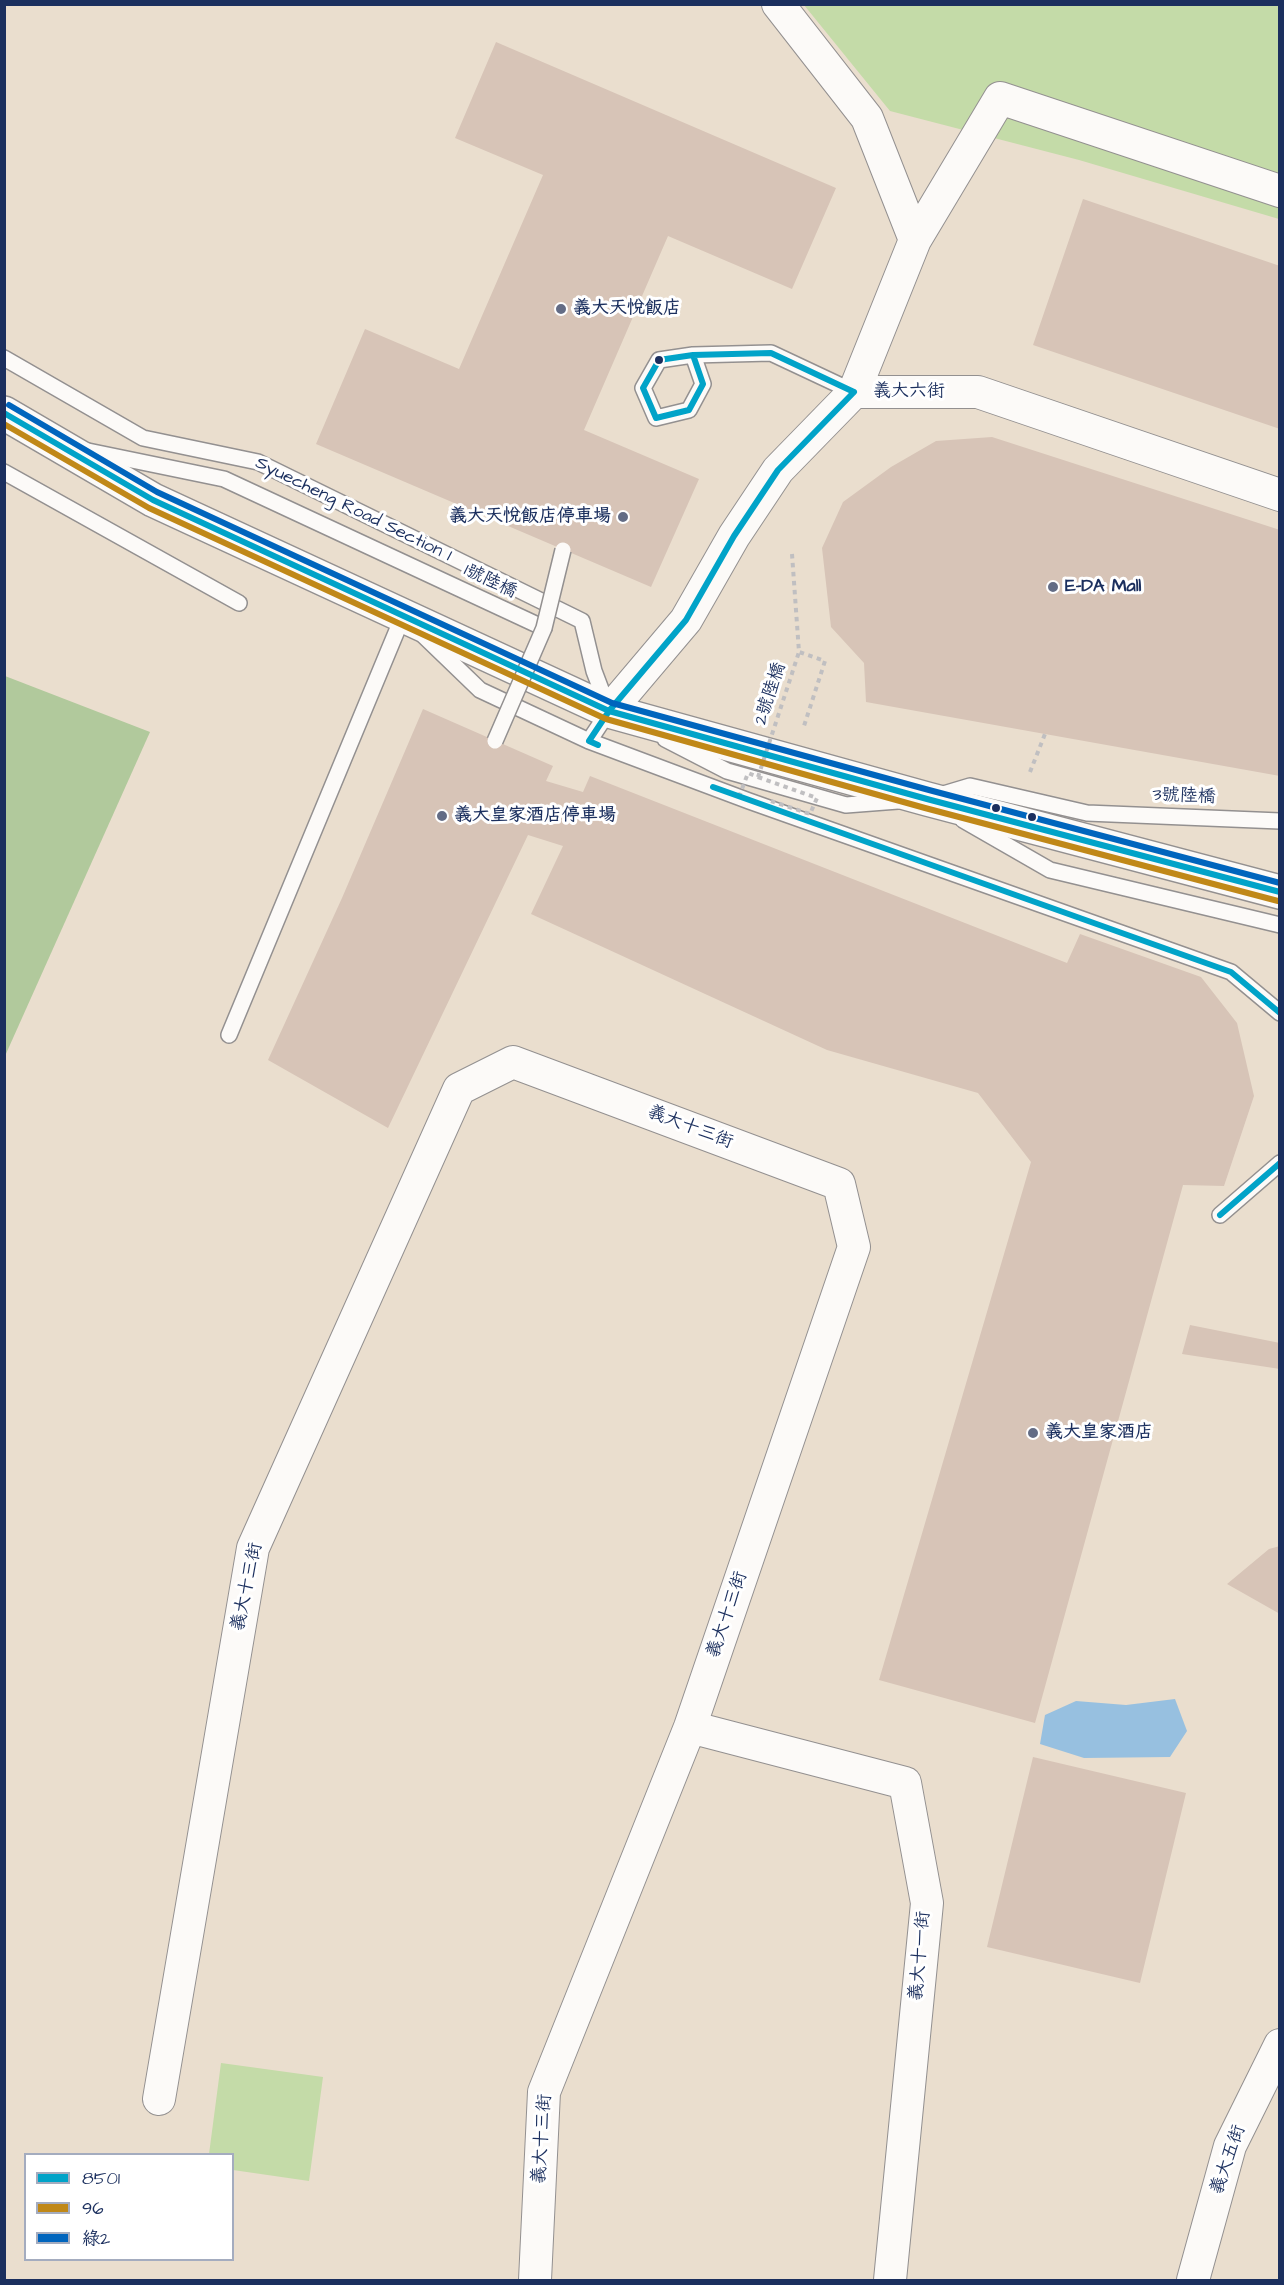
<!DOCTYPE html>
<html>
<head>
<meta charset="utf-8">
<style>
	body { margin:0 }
	#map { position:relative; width:1284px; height:2285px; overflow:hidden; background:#eadece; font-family:"Architects Daughter","LXGW WenKai TC",sans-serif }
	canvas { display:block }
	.frame { position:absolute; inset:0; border:6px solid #1b2f5e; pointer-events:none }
	.legend { position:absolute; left:24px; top:2153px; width:210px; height:108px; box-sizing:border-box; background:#fff; border:2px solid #a4acbf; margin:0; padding:8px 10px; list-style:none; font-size:18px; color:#1b2f5e }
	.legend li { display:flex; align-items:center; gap:12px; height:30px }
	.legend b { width:30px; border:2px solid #a4acbf }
</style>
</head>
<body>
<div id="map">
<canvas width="1284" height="2285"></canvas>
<div class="frame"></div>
<ul class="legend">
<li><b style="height:8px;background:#01a3c8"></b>8501</li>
<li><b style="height:8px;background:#c08818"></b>96</li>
<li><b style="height:8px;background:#0065bd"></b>綠2</li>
</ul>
</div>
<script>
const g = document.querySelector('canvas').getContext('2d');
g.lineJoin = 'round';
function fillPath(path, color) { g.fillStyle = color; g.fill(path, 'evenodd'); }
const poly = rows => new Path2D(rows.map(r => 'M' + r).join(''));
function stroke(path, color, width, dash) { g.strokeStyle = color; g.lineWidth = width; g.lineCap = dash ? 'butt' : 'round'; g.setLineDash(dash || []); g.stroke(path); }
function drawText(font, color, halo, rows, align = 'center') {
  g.font = font + ' "Architects Daughter","LXGW WenKai TC",sans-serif'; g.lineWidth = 6; g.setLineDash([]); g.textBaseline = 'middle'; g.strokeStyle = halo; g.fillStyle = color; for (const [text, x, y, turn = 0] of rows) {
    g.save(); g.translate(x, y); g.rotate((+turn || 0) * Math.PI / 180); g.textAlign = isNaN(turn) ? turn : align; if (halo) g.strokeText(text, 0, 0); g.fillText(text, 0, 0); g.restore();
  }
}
const green = poly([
	[804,5,1279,5,1279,219,1079,160,890,111],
	[221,2063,323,2077,309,2181,233,2170,232,2154,209,2154]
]);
const forest = poly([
	[5,676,150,732,5,1056]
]);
const water = poly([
	[1175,1699,1187,1731,1170,1757,1084,1758,1040,1744,1045,1715,1076,1701,1126,1705]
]);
const building = poly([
	[496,42,836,188,792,289,668,236,584,430,699,479,651,587,316,444,365,329,459,369,543,175,455,138],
	[1083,199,1280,266,1280,429,1033,345],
	[992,437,1280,530,1280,776,866,702,864,663,831,627,822,548,843,502,891,467,936,441],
	[423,709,553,766,546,781,583,792,590,776,1067,963,1080,934,1201,977,1237,1023,1254,1096,1224,1186,1183,1185,1035,1723,879,1680,1031,1162,978,1093,827,1050,531,914,563,846,528,835,388,1128,268,1060,342,898],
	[1190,1325,1280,1343,1280,1369,1182,1354],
	[1280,1546,1280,1614,1227,1584,1269,1549],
	[1033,1757,1186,1793,1140,1983,987,1947]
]);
const path = poly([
	[792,554,799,652,825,661,804,726],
	[1030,772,1045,734]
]);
const service = poly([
	[693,355,703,384,689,410,656,418,643,388,659,360,693,355,771,353,854,392],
	[4,358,143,438,258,462,582,621,594,671,608,708],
	[88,451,224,479,544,628],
	[4,472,239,603],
	[424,636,480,690,589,741],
	[609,711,589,741,749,801,1231,972,1280,1013],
	[665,739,727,771,846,805,898,801],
	[940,795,970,786,1087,813,1280,821],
	[963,820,1050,870,1280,925],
	[229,1035,403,616,404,617],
	[1220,1215,1280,1163]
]);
const minor = poly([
	[915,240,1000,98,1280,191],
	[854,392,978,392,1280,495],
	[609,711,686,620,734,536,778,470,854,392,915,240,867,118,778,4],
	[690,1727,905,1783,927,1903,890,2280],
	[159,2099,253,1548,459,1089,513,1062,839,1184,854,1247,690,1727,544,2092,535,2280],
	[1193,2280,1230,2146,1280,2045]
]);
const secondary = poly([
	[4,413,153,500,609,711,927,799,1280,892]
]);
const pathBridge = poly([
	[758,777,817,798,810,814,771,801],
	[739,797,748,773,758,777,799,652]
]);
const serviceBridge = poly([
	[495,741,544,628,563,550]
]);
const bus1 = poly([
	[693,355,703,384,689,410,656,418,643,388,659,360,693,355],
	[693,355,771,353,854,392],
	[4,413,153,500,609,711,927,799,1280,892],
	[598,745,589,741,609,711,686,620,734,536,778,470,854,392],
	[713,787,1231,972,1280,1013],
	[1220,1215,1280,1163]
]);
const bus2 = poly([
	[4,424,149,508,606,719,925,808,1278,901]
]);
const bus3 = poly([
	[9,405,157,492,612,703,929,790,1280,883]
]);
const markers = [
	[561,309,6,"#636c85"],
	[659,360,5,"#1b2f5e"],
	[623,517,6,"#636c85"],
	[1053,587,6,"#636c85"],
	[996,808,5,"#1b2f5e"],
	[442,816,6,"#636c85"],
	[1032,817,5,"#1b2f5e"],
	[1033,1433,6,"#636c85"]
];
const poiNames = [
	["義大天悅飯店",573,309],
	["義大天悅飯店停車場",611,517,"right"],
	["E-DA Mall",1065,587],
	["義大皇家酒店停車場",454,816],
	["義大皇家酒店",1045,1433]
];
const streetNames = [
	["義大六街",909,392],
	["Syuecheng Road Section 1",353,510,26],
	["1號陸橋",490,582,25],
	["2號陸橋",771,694,-72],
	["3號陸橋",1184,797,2],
	["義大十三街",690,1128,21],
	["義大十三街",248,1587,-78],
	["義大十三街",728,1615,-71],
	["義大十一街",921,1956,-85],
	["義大十三街",543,2139,-86],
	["義大五街",1229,2160,-71]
];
fillPath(green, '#c4dba8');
fillPath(forest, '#b1c99c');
fillPath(water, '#97c0e0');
fillPath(building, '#d7c4b7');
stroke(service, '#939090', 18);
stroke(minor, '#939090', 34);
stroke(secondary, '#939090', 36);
stroke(path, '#c0bfc1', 4, [4.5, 4.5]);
stroke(service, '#fcfaf8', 15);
stroke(minor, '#fcfaf8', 32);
stroke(secondary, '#fcfaf8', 33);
stroke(serviceBridge, '#939090', 18, []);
stroke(pathBridge, '#c0bfc1', 4, [4.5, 4.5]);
stroke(serviceBridge, '#fcfaf8', 15);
stroke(bus1, '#01a3c8', 6);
stroke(bus2, '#c08818', 6);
stroke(bus3, '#0065bd', 6);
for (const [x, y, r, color] of markers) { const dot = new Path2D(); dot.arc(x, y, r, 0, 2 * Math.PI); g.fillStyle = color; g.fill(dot); stroke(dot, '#fff', 2); }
drawText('bold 18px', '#1b2f5e', '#fff', poiNames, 'left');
drawText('18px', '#1b2f5e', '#fff', streetNames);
</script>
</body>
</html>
